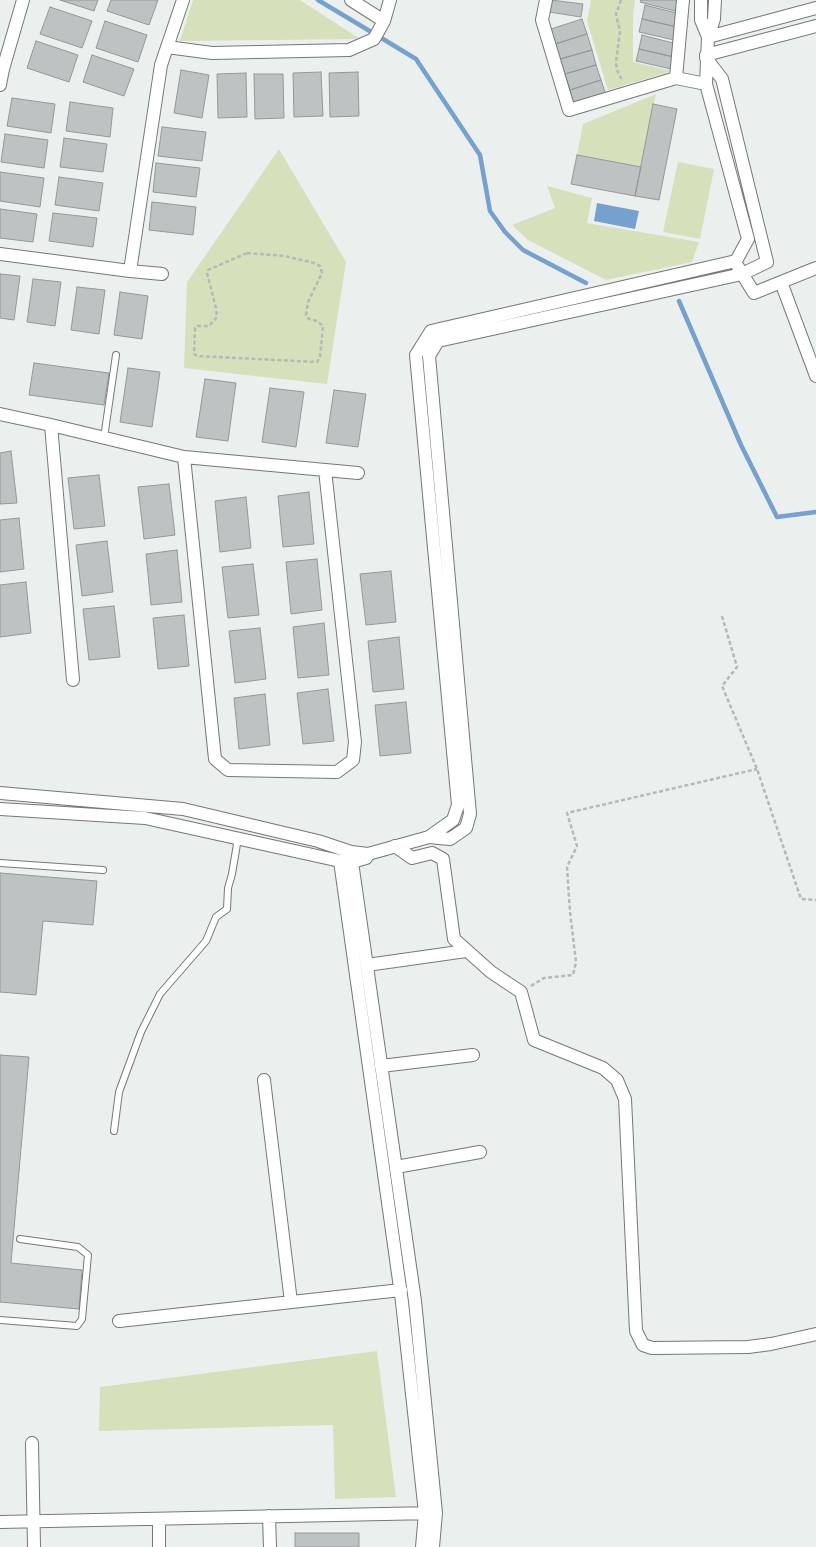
<!DOCTYPE html>
<html>
<head>
<meta charset="utf-8">
<style>
	body { margin:0 }
	canvas { display:block; background:#ebf0ef }
</style>
</head>
<body>
<canvas width="816" height="1547"></canvas>
<script>
const g = document.querySelector('canvas').getContext('2d');
g.lineJoin = 'round';
function fillPath(path, color) { g.fillStyle = color; g.fill(path, 'evenodd'); }
const poly = rows => new Path2D(rows.map(r => 'M' + r).join(''));
function stroke(path, color, width, dash) { g.strokeStyle = color; g.lineWidth = width; g.lineCap = dash ? 'butt' : 'round'; g.setLineDash(dash || []); g.stroke(path); }
const green = poly([
	[193,0,300,0,360,39,180,41],
	[591,0,635,0,633,15,633,62,672,71,608,90,587,21],
	[656,94,641,167,577,155,583,124],
	[279,149,346,262,327,384,184,368,187,282],
	[678,162,714,169,700,239,663,232],
	[547,186,592,198,587,223,699,242,692,262,606,280,528,240,512,225,555,208],
	[377,1351,396,1497,335,1499,333,1425,99,1431,100,1387]
]);
const water = poly([
	[597,203,639,211,635,229,594,221]
]);
const stream = poly([
	[318,0,373,33],
	[378,36,416,59,480,155,490,211,505,232,523,250,586,283],
	[679,301,741,445,777,517,816,512]
]);
const building = poly([
	[60,0,98,0,94,11,60,0],
	[111,0,158,0,149,25,107,11,111,0],
	[551,0,583,4,581,17,549,12,551,0],
	[641,0,678,0,675,11,640,2,641,0],
	[645,5,680,14,677,27,642,19,645,5],
	[50,7,92,21,82,48,40,34,50,7],
	[582,19,587,34,555,44,551,29,582,19],
	[642,19,677,27,674,40,639,32,642,19],
	[105,21,147,35,138,62,96,48,105,21],
	[587,34,592,50,560,59,555,44,587,34],
	[642,35,677,44,674,57,639,49,642,35],
	[36,41,78,55,69,82,27,68,36,41],
	[639,49,674,57,671,69,636,61,639,49],
	[592,50,596,65,565,74,560,59,592,50],
	[92,55,134,69,124,96,83,82,92,55],
	[596,65,601,80,570,90,565,74,596,65],
	[181,70,209,75,202,118,174,113,181,70],
	[321,72,323,116,294,117,293,73,321,72],
	[358,72,359,116,330,117,329,73,358,72],
	[246,73,247,117,218,118,217,74,246,73],
	[254,74,283,74,284,118,255,119,254,74],
	[601,80,606,95,574,105,570,90,601,80],
	[12,98,55,104,51,133,7,126,12,98],
	[70,102,113,108,110,137,66,131,70,102],
	[653,104,677,109,659,200,635,196,653,104],
	[162,127,206,132,202,161,158,156,162,127],
	[5,134,48,140,44,168,1,162,5,134],
	[64,138,107,144,103,172,60,167,64,138],
	[577,155,641,167,635,196,571,184,577,155],
	[156,163,200,168,196,197,153,192,156,163],
	[0,172,44,178,40,207,0,201,0,172],
	[59,177,103,183,99,211,55,205,59,177],
	[152,202,196,207,193,235,149,230,152,202],
	[0,209,37,214,33,242,0,238,0,209],
	[53,213,97,218,93,247,49,241,53,213],
	[0,274,20,276,14,320,0,318,0,274],
	[33,279,61,282,55,326,27,322,33,279],
	[77,287,105,290,99,334,71,330,77,287],
	[120,292,148,296,142,339,114,335,120,292],
	[34,363,109,373,104,405,29,395,34,363],
	[128,368,160,372,152,427,120,422,128,368],
	[205,379,236,383,228,441,196,437,205,379],
	[270,388,304,392,296,447,262,442,270,388],
	[334,390,366,394,358,447,326,443,334,390],
	[11,451,17,503,0,504,0,453,11,451],
	[99,475,105,526,74,529,68,478,99,475],
	[169,484,175,535,144,539,138,487,169,484],
	[309,492,314,544,283,547,278,496,309,492],
	[246,497,251,548,220,552,215,501,246,497],
	[19,518,24,569,0,572,0,520,19,518],
	[107,541,113,592,82,596,76,545,107,541],
	[177,550,182,602,151,605,146,554,177,550],
	[317,559,322,610,291,614,286,562,317,559],
	[253,564,259,615,228,618,222,567,253,564],
	[391,571,396,622,366,625,360,574,391,571],
	[26,582,31,633,0,637,0,585,26,582],
	[114,606,120,657,89,660,83,609,114,606],
	[184,615,189,666,158,669,153,618,184,615],
	[324,623,329,675,298,678,293,627,324,623],
	[260,628,266,679,235,683,229,631,260,628],
	[399,637,404,689,373,692,368,641,399,637],
	[328,689,334,741,303,744,297,693,328,689],
	[265,694,270,745,239,749,234,698,265,694],
	[406,702,411,753,380,756,375,705,406,702],
	[0,873,97,881,93,925,43,921,36,995,0,992,0,873],
	[0,1055,29,1057,11,1263,82,1270,79,1309,0,1302,0,1055],
	[295,1533,359,1533,359,1547,295,1547,295,1533]
]);
const path = poly([
	[621,0,616,14,620,32,616,62,617,70,622,80],
	[247,253,285,256,314,263,320,266,322,273,308,302,306,315,309,319,317,321,323,326,320,357,317,362,197,356,194,354,195,328,198,326,209,326,217,317,216,308,207,273,208,270,247,253],
	[722,616,737,667,722,686,757,769,801,899,816,900],
	[531,986,544,978,573,975,576,962,570,912,567,867,577,846,567,813,757,769]
]);
const service = poly([
	[104,438,116,355],
	[0,863,103,870],
	[114,1131,119,1092,141,1032,160,994,206,941,216,917,227,909,228,888,232,874,238,838],
	[0,1320,77,1326,82,1319,88,1255,78,1247,20,1239]
]);
const minor = poly([
	[351,0,384,21,390,0],
	[546,0,542,20,569,110,676,78,706,84],
	[701,0,701,20,708,37],
	[708,37,816,8],
	[167,47,212,53,349,50,374,39,384,21],
	[706,55,816,26],
	[676,78,683,0],
	[0,85,3,69,23,0],
	[0,254,130,271,161,65,183,0],
	[738,267,754,293,816,268],
	[130,271,162,274],
	[781,282,816,376],
	[0,414,51,425,184,457,358,473],
	[51,425,73,680],
	[184,457,215,759,228,770,337,772,353,760,355,742,325,470],
	[0,793,183,809,318,841,351,852,368,854],
	[0,809,145,818,340,861,352,862,366,858,368,854,429,837,450,839,466,828,470,814,429,356,438,341,742,274,767,262,722,79,706,58],
	[429,837,453,820,458,805,416,355,431,331,736,261,748,239,706,84,708,37,714,19,715,0],
	[395,846,412,858,432,853,443,859,454,939,491,972,521,992,534,1040,603,1068,617,1080,625,1099,636,1331,643,1345,652,1348,748,1347,771,1344,816,1334],
	[340,861,402,1302,425,1513,422,1547],
	[352,862,415,1301,436,1513,433,1547],
	[367,965,466,951],
	[381,1066,473,1055],
	[264,1080,291,1302],
	[396,1167,480,1152],
	[119,1321,401,1290],
	[32,1443,34,1547],
	[269,1516,270,1547],
	[159,1519,159,1547],
	[0,1522,432,1513]
]);
fillPath(green, '#d6e0bb');
fillPath(water, '#74a1cd');
stroke(stream, '#74a1cd', 4.5);
fillPath(building, '#bdc2c3');
stroke(building, '#949899', 1);
stroke(service, '#747877', 8);
stroke(minor, '#747877', 14);
stroke(path, '#b6b9b9', 2.5, [4, 2.5]);
stroke(service, '#fff', 6);
stroke(minor, '#fff', 12);
</script>
</body>
</html>
